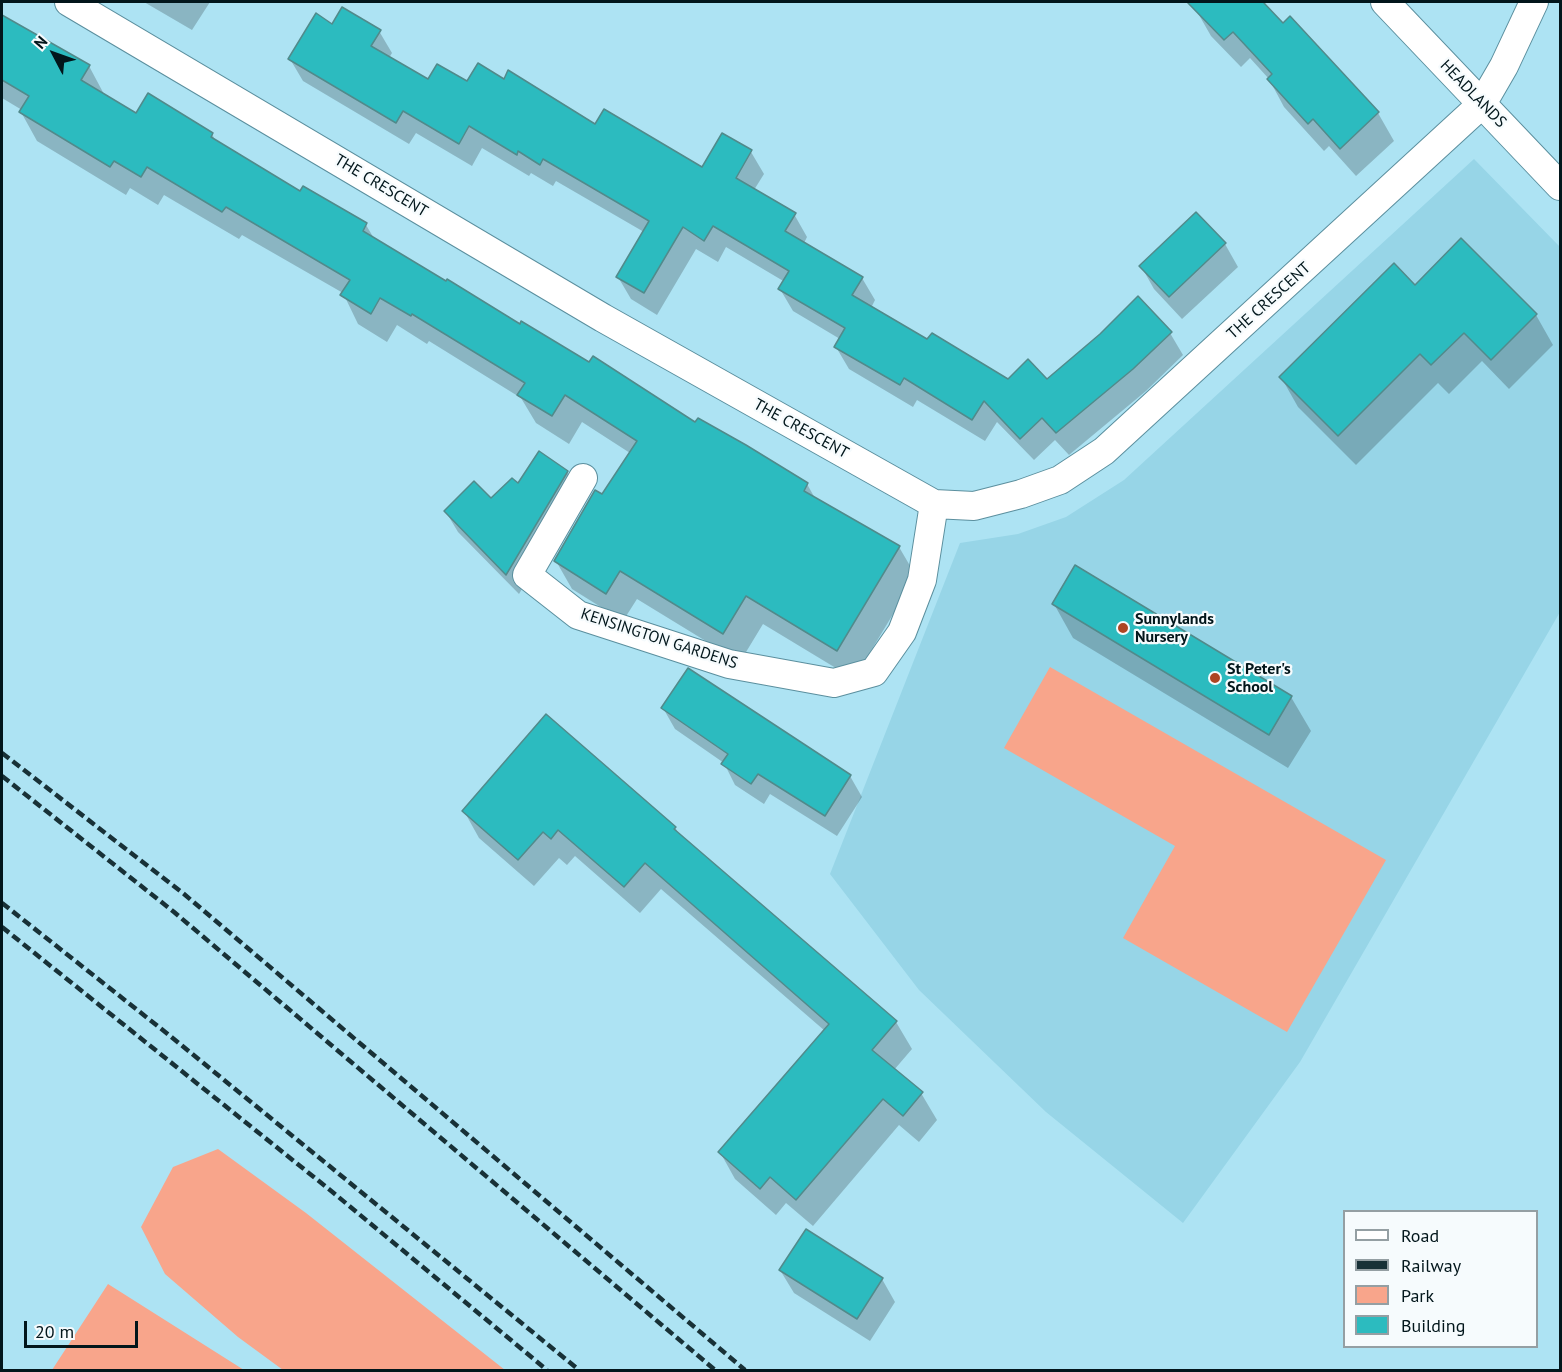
<!DOCTYPE html>
<html>
<head>
<meta charset="utf-8">
<style>
  body { margin:0 }
  #map { position:relative; width:1562px; height:1372px; overflow:hidden; background:#ade3f3; font-family:"PT Sans",sans-serif }
  canvas { display:block }
  .frame { position:absolute; inset:0; border:3px solid #02161b; pointer-events:none }
  .legend { position:absolute; left:1343px; top:1210px; width:195px; height:138px; box-sizing:border-box; background:#f6fbfd; border:2px solid #949fa3; margin:0; padding:8px 10px; list-style:none; font-size:18px; color:#02161b }
  .legend li { display:flex; align-items:center; gap:12px; height:30px }
  .legend b { width:30px; border:2px solid #949fa3 }
  .north { position:absolute; left:24px; top:24px; width:60px; height:60px; -webkit-text-stroke:4px #f6fbfd; paint-order:stroke; rotate:311deg; font-size:16px; font-weight:700; line-height:24px; text-align:center; color:#02161b }
  .north::after { content:''; display:block; margin:auto; width:21px; height:27px; background:#02161b; clip-path:polygon(50% 0,100% 100%,50% 72%,0 100%) }
  .scale { position:absolute; left:24px; top:1321px; width:114px; height:27px; box-sizing:border-box; border:3px solid #02161b; border-top:0; padding-left:8px; font-size:18px; line-height:21px; white-space:nowrap; color:#02161b; -webkit-text-stroke:4px #f6fbfd; paint-order:stroke }
</style>
</head>
<body>
<div id="map">
<canvas width="1562" height="1372"></canvas>
<div class="frame"></div>
<ul class="legend">
<li><b style="height:8px;background:#fff"></b>Road</li>
<li><b style="height:8px;background:#183137"></b>Railway</li>
<li><b style="height:16px;background:#f8a58b"></b>Park</li>
<li><b style="height:16px;background:#2cbbbf"></b>Building</li>
</ul>
<div class="north">N</div>
<div class="scale">20 m</div>
</div>
<script>
const ctx = document.querySelector('canvas').getContext('2d');
ctx.lineJoin = 'round';
function paint(path, color) { ctx.fillStyle = color; ctx.fill(path, 'evenodd'); }
function stroke(path, color, width, dash) { ctx.strokeStyle = color; ctx.lineWidth = width; ctx.lineCap = dash ? 'butt' : 'round'; ctx.setLineDash(dash || []); ctx.stroke(path); }
function write(font, color, halo, rows, align = 'center') {
  ctx.font = font + ' "PT Sans",sans-serif'; ctx.lineWidth = 4.5; ctx.setLineDash([]); ctx.textBaseline = 'middle'; ctx.strokeStyle = halo; ctx.fillStyle = color; for (const [text, x, y, turn = 0] of rows) {
    ctx.save(); ctx.translate(x, y); ctx.rotate((+turn || 0) * Math.PI / 180); ctx.textAlign = isNaN(turn) ? turn : align; if (halo) ctx.strokeText(text, 0, 0); ctx.fillText(text, 0, 0); ctx.restore();
  }
}
const built = new Path2D(`
  M 1474,159 L 1560,247 L 1560,612 L 1300,1062 L 1183,1223 L 1046,1112 L 919,990 L 830,874 L 960,543 L 1018,534 L 1066,517 L 1124,480 Z`);
const green = new Path2D(`
  M 1050,667 L 1386,860 L 1287,1032 L 1123,938 L 1175,846 L 1004,748 Z
  M 218,1149 L 306,1213 L 505,1370 L 283,1370 L 238,1337 L 165,1274 L 141,1227 L 173,1167 Z
  M 108,1284 L 244,1370 L 52,1370 Z`);
const shadow = new Path2D(`
  M 144,2 L 210,2 L 192,30 Z
  M 1195,2 L 1260,2 L 1283,26 L 1290,18 L 1378,113 L 1394,141 L 1356,176 L 1329,146 L 1324,151 L 1284,107 L 1269,79 L 1250,58 L 1241,67 L 1211,36 L 1195,8 L 1198,5 Z
  M 2,17 L 89,66 L 105,96 L 136,115 L 212,134 L 216,142 L 300,193 L 366,225 L 375,240 L 520,326 L 807,484 L 816,500 L 899,547 L 916,576 L 854,679 L 763,624 L 740,662 L 637,599 L 623,621 L 572,589 L 556,561 L 630,453 L 582,422 L 569,444 L 536,423 L 521,398 L 429,341 L 427,344 L 397,325 L 387,342 L 358,324 L 343,293 L 242,235 L 239,239 L 164,195 L 158,205 L 130,188 L 126,195 L 37,141 L 21,112 L 22,110 L 2,98 Z
  M 379,31 L 392,53 L 389,58 L 428,81 L 468,83 L 504,81 L 595,126 L 702,169 L 751,152 L 764,174 L 754,190 L 794,214 L 807,237 L 804,243 L 862,278 L 875,300 L 871,308 L 927,341 L 1008,381 L 1047,381 L 1170,333 L 1183,355 L 1146,391 L 1069,455 L 1055,440 L 1034,460 L 997,422 L 985,441 L 917,400 L 913,407 L 849,369 L 836,347 L 840,339 L 793,311 L 780,289 L 785,282 L 726,247 L 718,262 L 696,249 L 657,315 L 631,299 L 618,277 L 644,232 L 556,181 L 553,186 L 531,173 L 529,176 L 482,148 L 472,166 L 416,133 L 409,144 L 303,81 L 290,59 Z
  M 1225,244 L 1238,267 L 1182,319 L 1154,289 L 1141,266 Z
  M 1415,287 L 1536,315 L 1553,345 L 1509,389 L 1482,361 L 1449,394 L 1438,383 L 1356,465 L 1298,407 L 1281,377 Z
  M 567,472 L 579,493 L 519,594 L 458,532 L 446,512 L 491,500 L 518,486 Z
  M 1054,604 L 1291,697 L 1311,731 L 1288,768 L 1073,638 Z
  M 663,708 L 850,776 L 862,797 L 837,836 L 770,794 L 764,804 L 735,785 L 724,763 L 675,729 Z
  M 464,811 L 675,827 L 681,838 L 896,1022 L 912,1049 L 894,1070 L 921,1093 L 937,1120 L 919,1142 L 899,1125 L 813,1226 L 786,1203 L 776,1215 L 735,1179 L 720,1152 L 825,1031 L 661,889 L 640,913 L 575,856 L 567,865 L 559,858 L 534,886 L 479,838 Z
  M 780,1270 L 882,1279 L 895,1302 L 870,1341 L 794,1293 Z`);
const building = new Path2D(`
  M 1187,2 L 1266,2 L 1264,3 L 1283,23 L 1290,16 L 1379,112 L 1340,149 L 1313,119 L 1308,124 L 1267,79 L 1272,74 L 1233,32 L 1224,40 Z
  M 342,7 L 381,30 L 371,46 L 428,79 L 437,64 L 467,81 L 478,63 L 504,79 L 508,70 L 595,124 L 604,109 L 702,167 L 722,133 L 752,150 L 736,178 L 796,213 L 785,231 L 863,277 L 852,295 L 927,339 L 932,333 L 1008,379 L 1028,359 L 1047,379 L 1100,334 L 1138,296 L 1172,332 L 1133,369 L 1056,433 L 1042,418 L 1020,439 L 984,401 L 972,420 L 904,378 L 900,385 L 834,347 L 845,328 L 778,289 L 789,271 L 713,226 L 704,241 L 683,227 L 644,293 L 616,277 L 649,221 L 543,159 L 540,165 L 518,151 L 517,155 L 469,126 L 459,144 L 403,111 L 396,123 L 288,59 L 316,13 L 332,24 Z
  M 2,15 L 90,65 L 81,80 L 136,113 L 148,93 L 213,133 L 211,137 L 300,191 L 303,186 L 367,223 L 363,231 L 446,281 L 447,279 L 520,324 L 521,321 L 589,362 L 593,356 L 695,422 L 698,418 L 746,445 L 808,483 L 804,491 L 900,546 L 837,651 L 746,596 L 723,634 L 620,571 L 606,594 L 554,561 L 595,490 L 602,494 L 637,441 L 565,395 L 552,416 L 517,395 L 525,383 L 412,314 L 411,316 L 380,298 L 371,314 L 340,295 L 350,280 L 226,207 L 222,212 L 147,167 L 141,177 L 114,161 L 110,167 L 19,112 L 29,96 L 2,80 Z
  M 1196,212 L 1226,243 L 1169,297 L 1139,266 Z
  M 1461,238 L 1537,314 L 1491,360 L 1464,333 L 1431,365 L 1420,354 L 1338,436 L 1279,377 L 1394,263 L 1415,285 Z
  M 539,451 L 568,471 L 506,575 L 444,511 L 474,481 L 491,498 L 512,478 L 518,483 Z
  M 1075,565 L 1292,696 L 1269,735 L 1052,604 Z
  M 688,668 L 851,775 L 825,816 L 758,774 L 751,784 L 721,764 L 728,754 L 661,708 Z
  M 546,714 L 676,827 L 674,829 L 897,1021 L 872,1050 L 923,1092 L 903,1116 L 883,1099 L 796,1200 L 770,1177 L 760,1189 L 718,1152 L 829,1024 L 645,863 L 624,887 L 558,830 L 551,839 L 543,832 L 518,860 L 462,811 Z
  M 806,1229 L 883,1278 L 857,1319 L 779,1270 Z`);
const minor = new Path2D(`
  M 69,2 L 603,318 L 934,504 L 974,506 L 1021,494 L 1060,480 L 1104,451 L 1482,104 L 1504,66 L 1534,2
  M 1385,2 L 1560,186
  M 583,478 L 527,575 L 578,615 L 729,664 L 834,683 L 874,672 L 902,632 L 922,580 L 934,504`);
const rail = new Path2D(`
  M 2,753 L 184,894 L 745,1370
  M 2,776 L 174,912 L 715,1370
  M 2,903 L 169,1035 L 579,1370
  M 2,927 L 330,1190 L 547,1370`);
const markers = [
  [1123,628,6,"#ad4523"],
  [1215,678,6,"#ad4523"]
];
const streetNames = [
  ["HEADLANDS",1473,94,46],
  ["THE CRESCENT",381,186,31],
  ["THE CRESCENT",1269,301,-42],
  ["THE CRESCENT",801,429,29],
  ["KENSINGTON GARDENS",659,639,18]
];
const poiNames = [
  ["Sunnylands",1135,619],
  ["Nursery",1135,637],
  ["St Peter's",1227,669],
  ["School",1227,687]
];
paint(built, '#97d5e7');
paint(green, '#f8a58b');
paint(shadow, '#0003');
paint(building, '#2cbbbf');
stroke(building, '#518a8b', 1.5);
stroke(minor, '#5b8f9e', 30);
stroke(minor, '#fff', 28);
stroke(rail, '#183137', 4.5, [9, 4.5]);
for (const [x, y, r, color] of markers) { const dot = new Path2D(); dot.arc(x, y, r, 0, 2 * Math.PI); ctx.fillStyle = color; ctx.fill(dot); stroke(dot, '#f6fbfd', 2); }
write('16px', '#02161b', '#f6fbfd', streetNames);
write('bold 16px', '#02161b', '#f6fbfd', poiNames, 'left');
</script>
</body>
</html>
